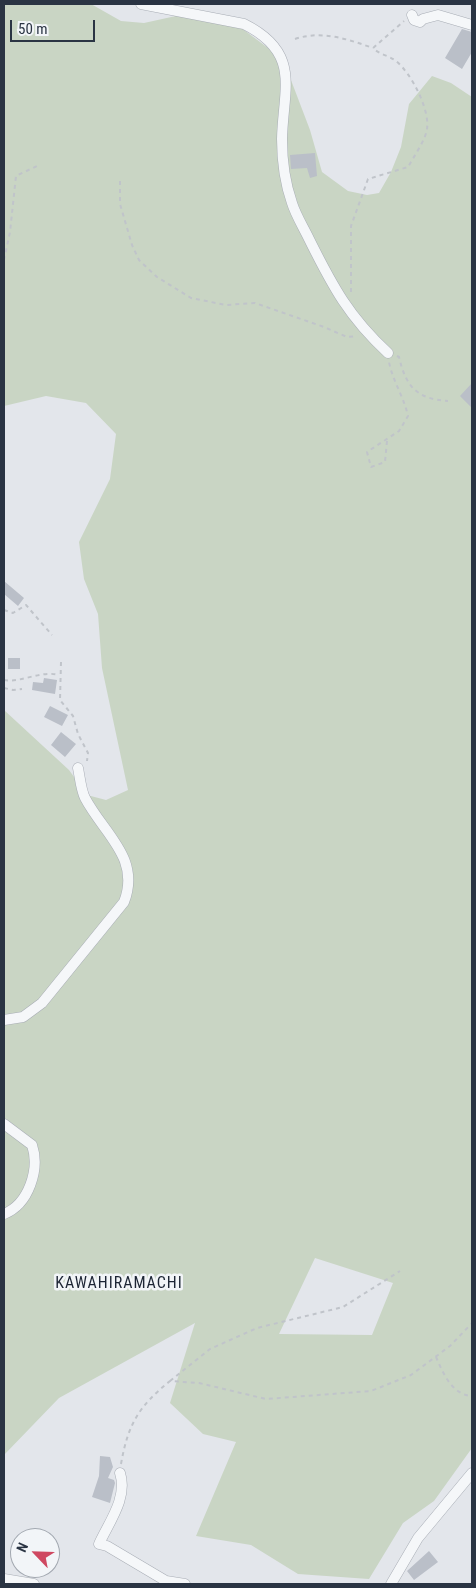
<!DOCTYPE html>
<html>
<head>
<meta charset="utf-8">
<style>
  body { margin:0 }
  #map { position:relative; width:476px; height:1588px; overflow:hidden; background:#e3e6eb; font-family:"Roboto Condensed",sans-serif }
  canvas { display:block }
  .frame { position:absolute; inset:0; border:5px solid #2a3443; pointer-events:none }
  .north { position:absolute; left:10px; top:1528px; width:50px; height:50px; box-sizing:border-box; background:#f2f5f8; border:1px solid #a2a8b0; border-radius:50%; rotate:294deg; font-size:14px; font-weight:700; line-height:20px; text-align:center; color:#2a3443 }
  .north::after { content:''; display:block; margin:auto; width:18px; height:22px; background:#cf4861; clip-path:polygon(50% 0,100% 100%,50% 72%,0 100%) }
  .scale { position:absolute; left:10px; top:20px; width:85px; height:22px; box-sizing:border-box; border:2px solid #2a3443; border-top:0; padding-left:6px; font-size:15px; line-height:18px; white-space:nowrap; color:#2a3443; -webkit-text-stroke:4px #f2f5f8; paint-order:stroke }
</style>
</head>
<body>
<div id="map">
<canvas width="476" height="1588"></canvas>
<div class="frame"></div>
<div class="north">N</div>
<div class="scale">50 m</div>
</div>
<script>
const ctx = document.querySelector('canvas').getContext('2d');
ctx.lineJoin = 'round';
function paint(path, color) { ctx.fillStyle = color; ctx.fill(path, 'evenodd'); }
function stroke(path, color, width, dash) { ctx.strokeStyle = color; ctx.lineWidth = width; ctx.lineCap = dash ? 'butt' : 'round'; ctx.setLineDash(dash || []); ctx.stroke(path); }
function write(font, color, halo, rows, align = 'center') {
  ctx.font = font + ' "Roboto Condensed",sans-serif'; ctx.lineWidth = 5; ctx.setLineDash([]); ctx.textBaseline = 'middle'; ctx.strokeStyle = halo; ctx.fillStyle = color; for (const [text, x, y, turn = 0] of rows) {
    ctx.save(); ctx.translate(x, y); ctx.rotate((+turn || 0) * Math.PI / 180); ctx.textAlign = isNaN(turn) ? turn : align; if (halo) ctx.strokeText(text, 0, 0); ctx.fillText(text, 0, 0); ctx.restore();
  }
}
const green = new Path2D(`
  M 4,4 L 91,4 L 121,21 L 144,23 L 185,14 L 215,13 L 244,30 L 268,48 L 286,67 L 310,130 L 322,172 L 348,191 L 367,195 L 379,193 L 391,172 L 401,147 L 409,104 L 432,76 L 451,83 L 472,97 L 472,1448 L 434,1501 L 403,1523 L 369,1579 L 298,1574 L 251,1545 L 196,1536 L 236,1442 L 203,1434 L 170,1403 L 195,1323 L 59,1398 L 4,1455 L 4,710 L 69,770 L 87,795 L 106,800 L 128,790 L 102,668 L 98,614 L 84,579 L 79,542 L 110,479 L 116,434 L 86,403 L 46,396 L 4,406 ZM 315,1258 L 393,1283 L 372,1335 L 279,1334 Z`);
const building = new Path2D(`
  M 462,29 L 472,32 L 472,52 L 462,69 L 445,58 Z
  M 315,153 L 317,176 L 310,178 L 307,168 L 291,169 L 290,155 Z
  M 472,383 L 472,408 L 460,396 Z
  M 4,581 L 24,598 L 18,606 L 4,594 Z
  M 8,658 L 20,658 L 20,669 L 8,669 Z
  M 44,678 L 57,680 L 55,694 L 32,690 L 33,682 L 43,683 Z
  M 50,706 L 68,715 L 62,726 L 44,717 Z
  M 61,732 L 76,744 L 65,757 L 51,745 Z
  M 100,1456 L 110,1457 L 113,1467 L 108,1478 L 114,1480 L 115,1483 L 110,1503 L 92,1497 L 99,1476 Z
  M 429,1551 L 438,1562 L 414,1580 L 407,1571 Z`);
const path = new Path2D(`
  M 295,39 C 322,30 347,39 373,48
  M 120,181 L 120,204 L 132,245 L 139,260 L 157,277 L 191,298 L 226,305 L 255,303 L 324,327 L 347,337 L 357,336
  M 4,260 L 10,232 L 16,176 L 39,165
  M 351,292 L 351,226 L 368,179 L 408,167 C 413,158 426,139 427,129 C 430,109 411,73 396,61 C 388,55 380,55 373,48 L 404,21
  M 397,356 L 399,357 C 406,387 417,399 448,401
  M 387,441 L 385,462 L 371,467 L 367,452 L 399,431 L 408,416 C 404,397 393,382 389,362
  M 4,610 L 13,613 L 26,605 L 52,635
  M 61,662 L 60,700 L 73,716 L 78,734 L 88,753 L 87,761
  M 4,680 C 22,683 40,670 59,675
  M 4,688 L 13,690 L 22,689
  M 436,1357 C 443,1373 452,1395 472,1396
  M 170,1381 L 210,1349 L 257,1328 L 343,1307 L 400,1271
  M 121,1464 C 128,1424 139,1406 170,1381 L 199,1383 L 266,1399 L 371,1391 L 411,1375 L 450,1346 L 472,1323`);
const minor = new Path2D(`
  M 141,4 L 244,24 C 302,53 283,89 282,139 C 282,160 285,183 292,203 C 296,216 304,228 310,241 C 333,287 349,317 388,353
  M 412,15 L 414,20 L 420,22 L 423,19 L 438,15 L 472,25
  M 4,1020 L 23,1017 L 42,1003 L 124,902 C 141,858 104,834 85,798 C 81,790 80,778 78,768
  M 4,1124 L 32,1145 C 40,1169 29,1204 4,1214
  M 120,1473 C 128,1498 109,1522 99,1544 L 107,1546 L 166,1581 L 185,1584
  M 4,1579 L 34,1584
  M 391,1584 L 418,1538 L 472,1473`);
const quarterNames = [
  ["KAWAHIRAMACHI",119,1284]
];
paint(green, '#c9d5c4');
paint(building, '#babfc8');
stroke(minor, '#a8adb5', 11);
stroke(path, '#c0c4ca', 2, [4, 4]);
stroke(minor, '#f5f7f9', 10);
ctx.letterSpacing = '1px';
write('16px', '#1c2534', '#f2f5f8', quarterNames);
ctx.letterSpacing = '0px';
</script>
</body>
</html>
